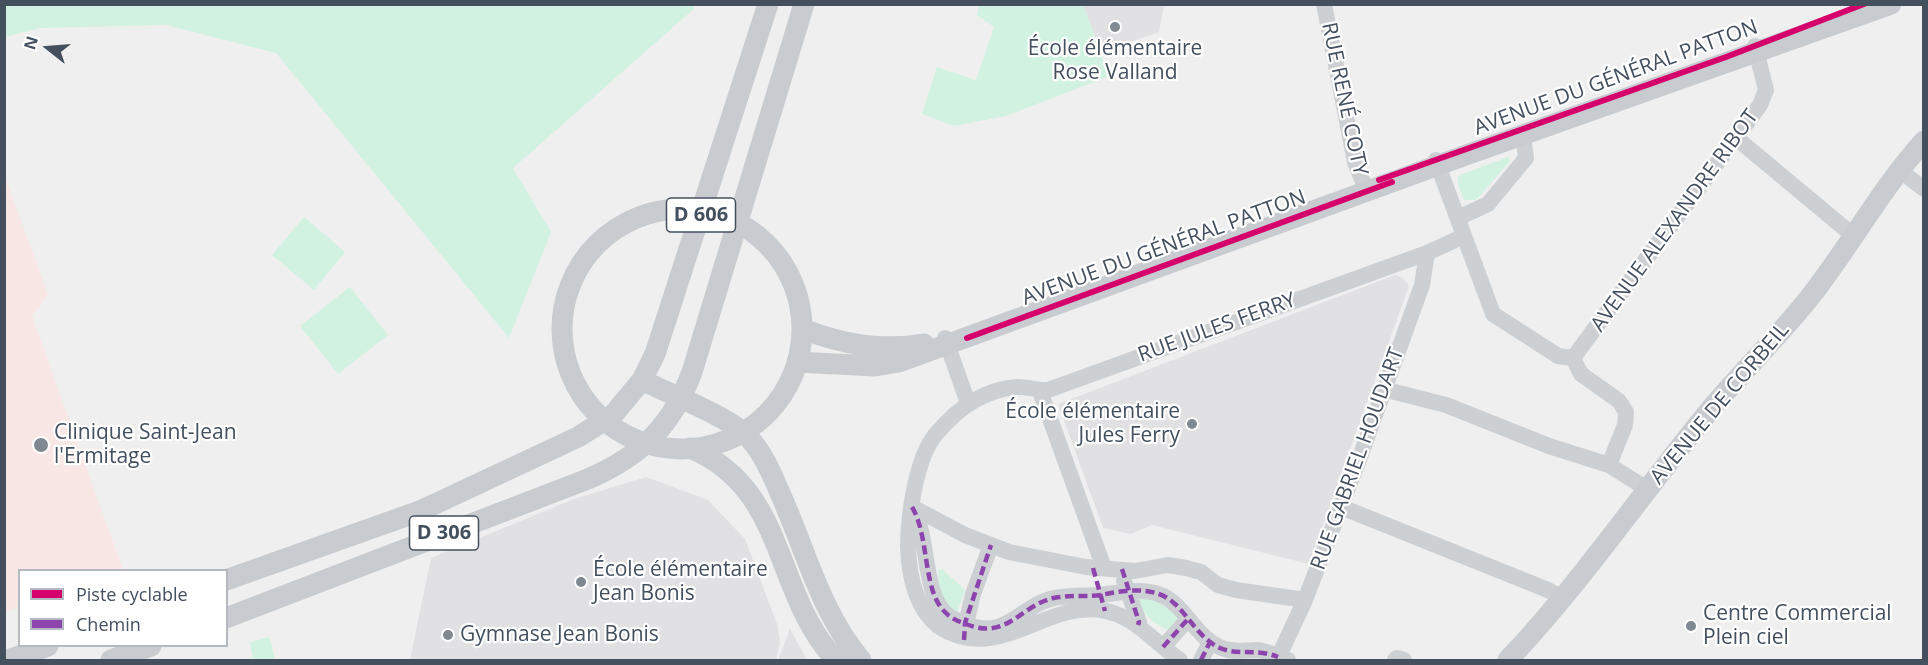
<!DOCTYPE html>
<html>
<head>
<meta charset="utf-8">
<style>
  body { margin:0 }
  #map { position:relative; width:1928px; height:665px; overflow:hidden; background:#f0efef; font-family:"Open Sans",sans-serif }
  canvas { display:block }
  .frame { position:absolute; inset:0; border:6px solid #44505e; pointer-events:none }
  .legend { position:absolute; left:18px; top:569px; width:210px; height:78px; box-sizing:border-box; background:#fff; border:2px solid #b4b9bf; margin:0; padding:8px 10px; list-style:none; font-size:18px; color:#44505e }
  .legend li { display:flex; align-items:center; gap:12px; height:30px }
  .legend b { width:30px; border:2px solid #b4b9bf }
  .north { position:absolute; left:18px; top:18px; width:60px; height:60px; -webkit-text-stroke:4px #fff; paint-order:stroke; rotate:287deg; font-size:16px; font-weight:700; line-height:24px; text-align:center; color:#44505e }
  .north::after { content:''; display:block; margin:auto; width:21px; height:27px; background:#44505e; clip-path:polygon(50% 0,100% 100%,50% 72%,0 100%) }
</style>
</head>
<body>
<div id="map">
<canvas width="1928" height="665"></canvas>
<div class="frame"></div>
<ul class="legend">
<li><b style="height:8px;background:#d6006c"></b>Piste cyclable</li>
<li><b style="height:8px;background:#8e44ad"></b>Chemin</li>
</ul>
<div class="north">N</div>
</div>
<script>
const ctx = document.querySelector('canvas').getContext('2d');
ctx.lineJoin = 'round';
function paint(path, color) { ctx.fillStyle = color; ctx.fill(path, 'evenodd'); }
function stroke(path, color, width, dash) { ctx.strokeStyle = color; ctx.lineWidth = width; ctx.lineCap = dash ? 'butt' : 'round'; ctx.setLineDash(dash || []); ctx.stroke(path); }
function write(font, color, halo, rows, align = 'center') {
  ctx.font = font + ' "Open Sans",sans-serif'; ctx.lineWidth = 4.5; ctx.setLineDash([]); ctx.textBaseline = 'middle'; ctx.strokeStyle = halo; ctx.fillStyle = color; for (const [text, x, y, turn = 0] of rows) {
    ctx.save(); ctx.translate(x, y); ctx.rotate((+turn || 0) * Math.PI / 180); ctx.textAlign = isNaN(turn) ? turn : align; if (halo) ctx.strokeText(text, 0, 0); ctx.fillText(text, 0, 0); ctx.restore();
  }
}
const education = new Path2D(`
  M 1083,5 L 1164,5 L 1159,32 L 1101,52 Z
  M 1395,275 L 1403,278 L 1409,286 L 1309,564 L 1152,525 L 1131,534 L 1103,528 L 1058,404 Z
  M 646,477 L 708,500 L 745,539 L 777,624 L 780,642 L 776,660 L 410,660 L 431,558 L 574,499 Z
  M 790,629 L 807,660 L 778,660 Z`);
const medical = new Path2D(`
  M 5,177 L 48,294 L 32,316 L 123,570 L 20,570 L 19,607 L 5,612 Z`);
const green = new Path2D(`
  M 5,4 L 691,4 L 695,8 L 513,168 L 551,232 L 509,338 L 276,53 L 166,25 L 40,28 L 5,37 Z
  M 979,5 L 1083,5 L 1101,52 L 1107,77 L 1006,116 L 954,126 L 922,114 L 937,67 L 976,80 L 994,27 L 977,15 Z
  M 1508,157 L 1510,161 L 1479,197 L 1475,200 L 1464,200 L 1458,185 L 1458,176 Z
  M 304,217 L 345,252 L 314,290 L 272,255 Z
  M 350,287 L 388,335 L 338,374 L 300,326 Z
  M 942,569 L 965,590 L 957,613 L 950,610 L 939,588 L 938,570 Z
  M 1137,596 L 1160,603 L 1180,618 L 1169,630 C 1151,623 1143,614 1137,596 Z
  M 270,637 L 275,660 L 253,660 L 250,642 Z`);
const minor = new Path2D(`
  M 1324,4 L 1355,162 L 1367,192
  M 1735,137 L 1855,237
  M 1436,160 L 1493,314 L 1558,356 L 1573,358
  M 1898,169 L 1924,189
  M 1458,218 L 1488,204 L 1526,158 L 1523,135
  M 945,338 L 968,403
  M 1573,358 L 1760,105 L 1766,90 L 1755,46
  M 1573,358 L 1581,374 L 1619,401 L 1626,412 L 1625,425 L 1609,465
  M 1383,389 L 1446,405 L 1549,446 L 1609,465 L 1647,489
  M 1040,391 L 1104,568
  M 912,507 C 930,537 922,592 946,614 C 952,619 959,621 966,624 C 1010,642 1022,600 1061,597 C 1073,595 1086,596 1098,595 C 1124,593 1154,583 1176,605 C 1191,619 1201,640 1222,648 C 1234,653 1245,650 1258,650 C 1268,651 1278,657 1288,660
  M 912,507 L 965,535 L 1009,552 L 1086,567 L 1135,571 L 1168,565 L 1186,568 L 1201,572 L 1218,585 L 1236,590 L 1305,600
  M 1341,507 L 1548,590 L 1561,597
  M 1124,581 L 1139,622 L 1138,625
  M 964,633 L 973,594 L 991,545
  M 1163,647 L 1188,619
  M 1180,660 C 1153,642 1135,615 1101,610 C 1043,602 997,665 938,626 C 916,608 909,575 908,547 C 908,517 916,457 936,434 C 956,410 983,390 1016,387 C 1027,386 1037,391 1048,390 L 1427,253 L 1464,236
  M 1201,660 L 1210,642
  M 1277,660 L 1305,600 L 1360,457 L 1422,285 L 1427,253
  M 1395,660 L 1397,658 L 1404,660`);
const major = new Path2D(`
  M562 329a120 120 0 1 1 240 0a120 120 0 1 1-240 0Z
  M 803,329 C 844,345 881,351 924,344
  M 797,362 L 875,366 L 899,362 L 1466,155 L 1891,4
  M 642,380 C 669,394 722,414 744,433 C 763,450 773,477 783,500 C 807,555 822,614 861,660
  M 690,448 C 788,488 773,595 836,660
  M 226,580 L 420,511 L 578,437 L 613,415 L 642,380 L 655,354 L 768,4
  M 226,618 L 588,479 C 641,456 672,426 692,372 L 804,4
  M 8,660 L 48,646
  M 111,660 L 151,646
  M 1508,660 C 1581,583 1642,493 1710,410 C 1741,373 1776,339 1806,302 C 1848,250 1879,191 1924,141`);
const quiet = new Path2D(`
  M 912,507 C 930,537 922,592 946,613 C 952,619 958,621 966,624 C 1010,642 1021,601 1060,597 C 1074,595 1088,597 1101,595 C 1125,590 1155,585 1175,604 C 1190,618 1200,639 1220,648 C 1239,656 1256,648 1278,657
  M 1093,568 L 1105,611
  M 1122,569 L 1139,622 L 1138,625
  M 964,640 L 965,623 L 991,545
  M 1163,647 L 1188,619
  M 1201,660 L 1210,642`);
const cycleway = new Path2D(`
  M 1379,180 L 1726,57 L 1864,4
  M 967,338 L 1392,182`);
const markers = [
  [1115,27,6,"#808891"],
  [1192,424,6,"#808891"],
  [41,445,8,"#808891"],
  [581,582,6,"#808891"],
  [1691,626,6,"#808891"],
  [448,635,6,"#808891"]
];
const shields = [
  [701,215,69],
  [444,533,69]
];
const shieldNames = [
  ["D 606",701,215],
  ["D 306",444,533]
];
const poiNames = [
  ["École élémentaire",1115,49,"center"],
  ["Rose Valland",1115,73,"center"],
  ["École élémentaire",1180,412,"right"],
  ["Jules Ferry",1180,436,"right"],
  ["Clinique Saint-Jean",54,433],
  ["l'Ermitage",54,457],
  ["École élémentaire",593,570],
  ["Jean Bonis",593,594],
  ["Centre Commercial",1703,614],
  ["Plein ciel",1703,638],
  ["Gymnase Jean Bonis",460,635]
];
const streetNames = [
  ["AVENUE DU GÉNÉRAL PATTON",1616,78,-20],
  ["RUE RENÉ COTY",1344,99,78],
  ["AVENUE ALEXANDRE RIBOT",1675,221,-54],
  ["AVENUE DU GÉNÉRAL PATTON",1164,248,-20],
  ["RUE JULES FERRY",1217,328,-20],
  ["AVENUE DE CORBEIL",1720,404,-50],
  ["RUE GABRIEL HOUDART",1358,459,-70]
];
paint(education, '#e1e0e2');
paint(medical, '#f8e7e5');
paint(green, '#d1f2e0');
stroke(minor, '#cdd0d3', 16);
stroke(major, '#c8cbd0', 21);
stroke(quiet, '#8e44ad', 4.5, [9, 4.5]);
stroke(cycleway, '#d6006c', 6);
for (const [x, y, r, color] of markers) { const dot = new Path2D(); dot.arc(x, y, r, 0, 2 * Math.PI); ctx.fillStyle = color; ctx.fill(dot); stroke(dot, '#fff', 2); }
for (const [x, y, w] of shields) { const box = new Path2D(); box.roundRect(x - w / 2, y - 17, w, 34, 4.5); ctx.fillStyle = '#fff'; ctx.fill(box); stroke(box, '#44505e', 1.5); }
write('bold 20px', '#44505e', null, shieldNames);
write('21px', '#44505e', '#fff', poiNames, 'left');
write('21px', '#44505e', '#fff', streetNames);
</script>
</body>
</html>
